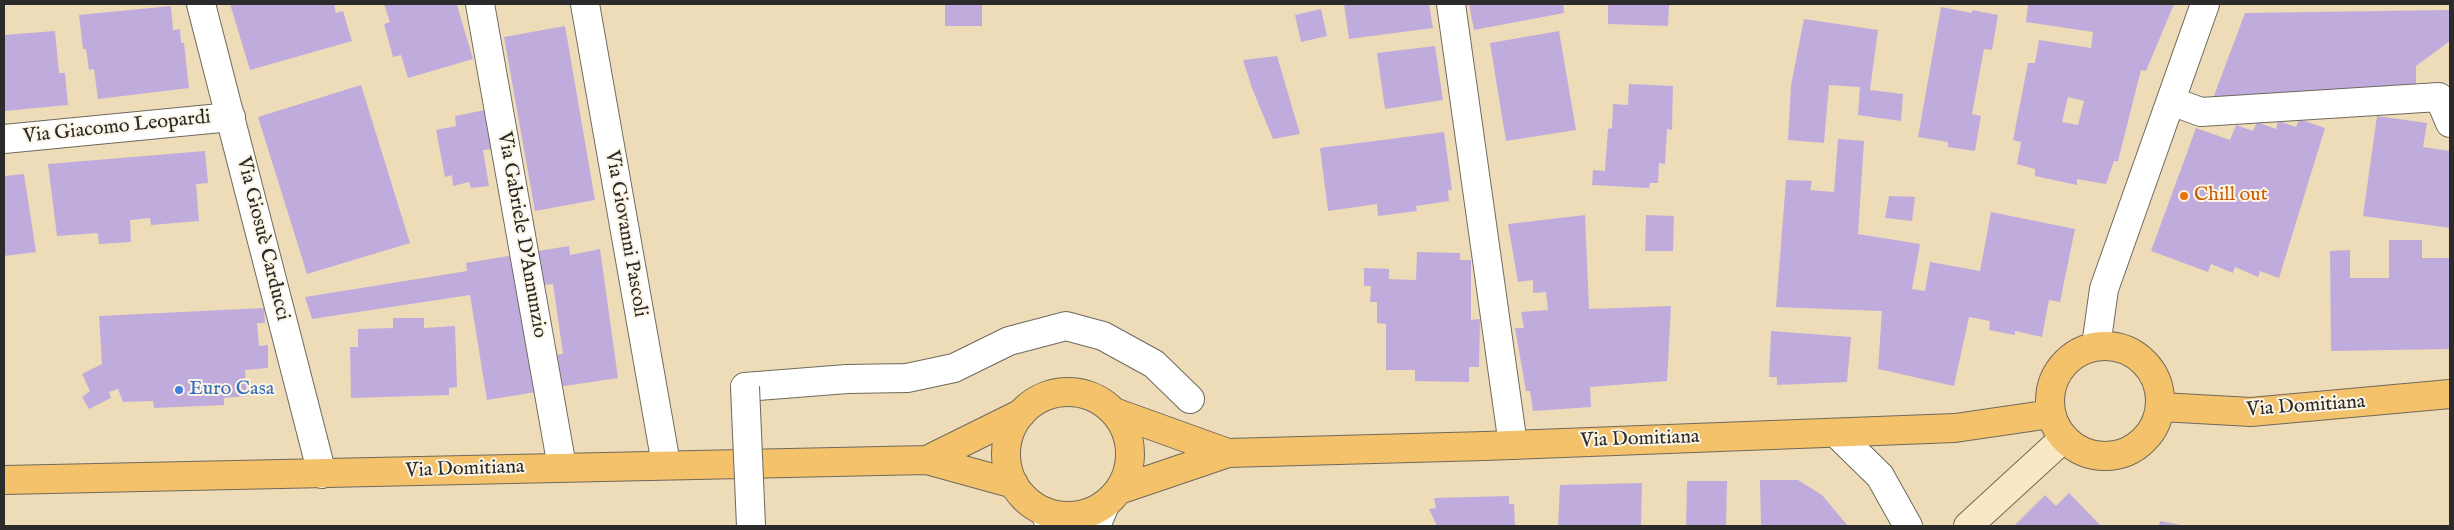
<!DOCTYPE html>
<html>
<head>
<meta charset="utf-8">
<style>
  body { margin:0 }
  #map { position:relative; width:2454px; height:530px; overflow:hidden; background:#eedcb9; font-family:"IM FELL English",serif }
  canvas { display:block }
  .frame { position:absolute; inset:0; border:5px solid #2b2b2b; pointer-events:none }
</style>
</head>
<body>
<div id="map">
<canvas width="2454" height="530"></canvas>
<div class="frame"></div>
</div>
<script>
const ctx = document.querySelector('canvas').getContext('2d');
ctx.lineJoin = 'round';
function paint(path, color) { ctx.fillStyle = color; ctx.fill(path, 'evenodd'); }
function stroke(path, color, width, dash) { ctx.strokeStyle = color; ctx.lineWidth = width; ctx.lineCap = dash ? 'butt' : 'round'; ctx.setLineDash(dash || []); ctx.stroke(path); }
function write(font, color, halo, rows, align = 'center') {
  ctx.font = font + ' "IM FELL English",serif'; ctx.lineWidth = 4; ctx.setLineDash([]); ctx.textBaseline = 'middle'; ctx.strokeStyle = halo; ctx.fillStyle = color; for (const [text, x, y, turn = 0] of rows) {
    ctx.save(); ctx.translate(x, y); ctx.rotate((+turn || 0) * Math.PI / 180); ctx.textAlign = isNaN(turn) ? turn : align; if (halo) ctx.strokeText(text, 0, 0); ctx.fillText(text, 0, 0); ctx.restore();
  }
}
const building = new Path2D(`
  M 230,4 L 334,4 L 336,13 L 343,11 L 352,41 L 250,70 Z
  M 384,4 L 460,4 L 457,5 L 473,59 L 408,78 L 401,55 L 393,57 L 384,24 L 390,22 Z
  M 945,4 L 982,4 L 982,26 L 945,26 Z
  M 1344,4 L 1429,4 L 1433,28 L 1349,39 Z
  M 1469,4 L 1563,4 L 1564,13 L 1474,30 Z
  M 1608,4 L 1669,4 L 1668,26 L 1608,24 Z
  M 2028,4 L 2174,4 L 2146,71 L 2141,70 L 2118,161 L 2114,161 L 2106,184 L 2077,179 L 2077,185 L 2035,176 L 2035,169 L 2017,164 L 2021,142 L 2013,140 L 2028,63 L 2035,63 L 2039,40 L 2091,48 L 2093,32 L 2026,22 ZM 2068,97 L 2084,101 L 2078,125 L 2062,122 Z
  M 171,6 L 173,30 L 180,29 L 181,43 L 184,43 L 189,88 L 98,99 L 94,69 L 89,70 L 86,49 L 83,49 L 79,15 Z
  M 1941,7 L 1972,13 L 1972,10 L 1998,15 L 1992,50 L 1984,49 L 1972,114 L 1981,116 L 1975,151 L 1948,147 L 1948,142 L 1918,137 Z
  M 1321,9 L 1327,36 L 1301,42 L 1295,15 Z
  M 2450,10 L 2450,41 L 2416,66 L 2416,87 L 2212,101 L 2245,13 Z
  M 1804,19 L 1878,30 L 1870,90 L 1903,94 L 1901,121 L 1858,115 L 1860,87 L 1829,85 L 1824,143 L 1788,140 L 1791,85 Z
  M 565,26 L 595,200 L 535,211 L 504,37 Z
  M 55,31 L 59,73 L 65,73 L 68,105 L 4,111 L 4,35 Z
  M 1559,31 L 1576,130 L 1506,141 L 1490,43 Z
  M 1435,46 L 1443,100 L 1385,109 L 1377,53 Z
  M 1277,56 L 1300,134 L 1273,139 L 1252,88 L 1243,60 Z
  M 1629,84 L 1673,86 L 1672,130 L 1667,129 L 1665,164 L 1659,163 L 1658,183 L 1650,183 L 1649,188 L 1592,185 L 1593,170 L 1605,171 L 1608,129 L 1612,128 L 1613,104 L 1628,105 Z
  M 361,85 L 410,243 L 307,274 L 258,117 Z
  M 485,110 L 492,149 L 483,150 L 489,186 L 471,188 L 469,182 L 453,186 L 452,175 L 445,177 L 436,130 L 456,126 L 455,116 Z
  M 2377,116 L 2427,123 L 2423,147 L 2450,151 L 2450,228 L 2363,216 Z
  M 2299,119 L 2325,128 L 2279,278 L 2260,271 L 2258,277 L 2235,267 L 2233,273 L 2211,264 L 2208,272 L 2151,251 L 2196,128 L 2230,140 L 2236,125 L 2253,131 L 2257,122 L 2276,129 L 2278,121 L 2296,127 Z
  M 1444,132 L 1452,190 L 1448,190 L 1449,201 L 1416,206 L 1417,211 L 1378,216 L 1377,204 L 1328,211 L 1320,148 Z
  M 1838,139 L 1864,141 L 1858,234 L 1920,244 L 1912,289 L 1925,291 L 1930,262 L 1980,271 L 1991,212 L 2075,229 L 2060,302 L 2049,300 L 2042,337 L 2015,331 L 2015,335 L 1989,330 L 1990,321 L 1969,317 L 1954,386 L 1878,369 L 1882,311 L 1776,307 L 1786,180 L 1812,181 L 1810,190 L 1834,192 Z
  M 205,151 L 208,183 L 196,184 L 199,221 L 151,225 L 150,218 L 130,220 L 131,242 L 99,244 L 98,233 L 57,236 L 48,164 Z
  M 24,174 L 36,252 L 4,256 L 4,176 Z
  M 1889,196 L 1915,197 L 1912,221 L 1885,218 Z
  M 1585,215 L 1589,309 L 1671,306 L 1667,381 L 1590,387 L 1591,407 L 1533,411 L 1530,391 L 1526,391 L 1515,328 L 1524,328 L 1521,312 L 1548,310 L 1546,292 L 1533,293 L 1533,280 L 1518,282 L 1508,224 Z
  M 1646,215 L 1674,216 L 1673,251 L 1645,251 Z
  M 2389,240 L 2422,240 L 2422,258 L 2450,258 L 2450,349 L 2331,351 L 2330,251 L 2350,250 L 2350,278 L 2389,278 Z
  M 569,246 L 570,255 L 600,249 L 618,378 L 558,387 L 554,355 L 563,354 L 553,284 L 543,285 L 538,251 Z
  M 1417,252 L 1460,253 L 1460,260 L 1471,260 L 1471,320 L 1480,319 L 1479,367 L 1469,367 L 1469,382 L 1415,381 L 1415,370 L 1386,370 L 1386,324 L 1377,323 L 1377,302 L 1370,302 L 1371,286 L 1364,286 L 1364,268 L 1389,269 L 1389,279 L 1416,280 Z
  M 514,255 L 536,392 L 487,400 L 470,295 L 312,319 L 305,297 L 467,271 L 466,263 Z
  M 264,308 L 265,323 L 257,323 L 259,346 L 268,345 L 268,368 L 245,370 L 247,396 L 224,398 L 224,405 L 154,408 L 153,401 L 123,402 L 118,389 L 109,392 L 111,398 L 89,409 L 82,397 L 90,391 L 82,374 L 102,364 L 99,316 Z
  M 393,318 L 424,318 L 424,328 L 455,326 L 457,387 L 449,388 L 449,395 L 351,398 L 350,347 L 358,347 L 358,329 L 393,328 Z
  M 1771,331 L 1851,337 L 1847,382 L 1777,385 L 1777,377 L 1769,377 Z
  M 1760,480 L 1798,480 L 1822,495 L 1848,526 L 1761,526 Z
  M 1687,481 L 1727,481 L 1726,526 L 1686,526 Z
  M 1642,483 L 1641,526 L 1558,526 L 1560,485 Z
  M 2069,493 L 2101,526 L 2014,526 L 2045,495 L 2056,506 Z
  M 1509,496 L 1509,504 L 1514,504 L 1515,526 L 1437,526 L 1429,509 L 1436,508 L 1434,498 Z
  M 2160,521 L 2181,525 L 2181,526 L 2159,526 Z`);
const street = new Path2D(`
  M 201,4 L 322,474
  M 480,4 L 562,467
  M 585,4 L 666,464
  M 1451,4 L 1513,445
  M 2171,101 L 2201,112 L 2439,97 L 2450,123
  M 4,139 L 231,117
  M 2096,346 L 2104,289 L 2205,4
  M 745,387 L 847,379 L 907,378 L 954,368 L 1009,341 L 1066,326 L 1103,336 L 1154,364 L 1190,399
  M 1836,433 L 1880,476 L 1908,526
  M 1045,512 L 1050,526
  M 1096,526 L 1105,505`);
const secondary = new Path2D(`
  M 1968,526 L 2064,438`);
const primary = new Path2D(`
  M2050 401a55 55 0 1 1 110 0a55 55 0 1 1-110 0Z
  M1006 454a62 62 0 1 1 124 0a62 62 0 1 1-124 0Z
  M 2161,407 L 2251,412 L 2450,394
  M 1114,412 L 1228,453
  M 927,460 L 1022,413
  M 4,480 L 927,460 L 1014,484
  M 1119,490 L 1228,453 L 1485,446 L 1955,428 L 2051,414`);
const streetBridge = new Path2D(`
  M 745,387 L 751,526`);
const markers = [
  [2184,196,5,"#e8710a"],
  [179,390,5,"#3f7fe0"]
];
const streetNames = [
  ["Via Giacomo Leopardi",117,128,-6],
  ["Via Giovanni Pascoli",625,234,80],
  ["Via Gabriele D'Annunzio",521,235,80],
  ["Via Giosuè Carducci",262,239,76],
  ["Via Domitiana",2306,407,-4],
  ["Via Domitiana",1640,440,-2],
  ["Via Domitiana",465,470,-2]
];
const foodNames = [
  ["Chill out",2194,196]
];
const shopNames = [
  ["Euro Casa",189,390]
];
paint(building, '#bfacdd');
stroke(street, '#6f695d', 30);
stroke(secondary, '#6f695d', 30);
stroke(primary, '#6f695d', 30);
stroke(street, '#fff', 28);
stroke(secondary, '#fae7c3', 28);
stroke(primary, '#f3c26a', 28);
stroke(streetBridge, '#6f695d', 30, []);
stroke(streetBridge, '#fff', 28);
for (const [x, y, r, color] of markers) { const dot = new Path2D(); dot.arc(x, y, r, 0, 2 * Math.PI); ctx.fillStyle = color; ctx.fill(dot); stroke(dot, '#fcf5e5', 2); }
write('20px', '#2b2b2b', '#fcf5e5', streetNames);
write('20px', '#c56008', '#fcf5e5', foodNames, 'left');
write('20px', '#366cbe', '#fcf5e5', shopNames, 'left');
</script>
</body>
</html>
